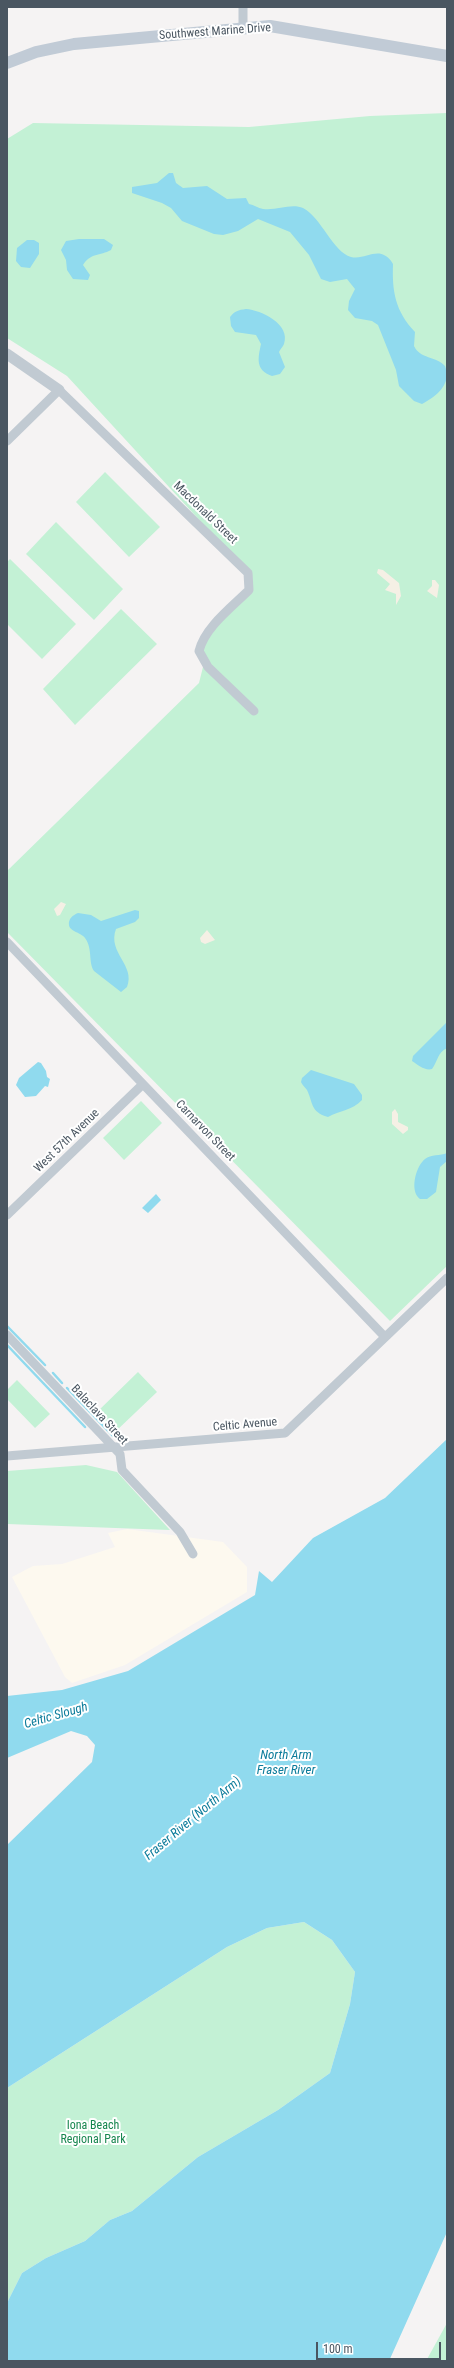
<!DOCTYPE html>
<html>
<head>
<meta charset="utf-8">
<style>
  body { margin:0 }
  #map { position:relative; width:454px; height:2368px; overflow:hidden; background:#f5f3f3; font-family:"Roboto Condensed",sans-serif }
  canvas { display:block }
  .frame { position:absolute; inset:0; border:8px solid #4a5661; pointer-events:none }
  .scale { position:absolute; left:316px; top:2342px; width:125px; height:18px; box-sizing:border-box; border:2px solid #4a5661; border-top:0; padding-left:5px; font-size:12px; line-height:14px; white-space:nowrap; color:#4a5661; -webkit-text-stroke:3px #fff; paint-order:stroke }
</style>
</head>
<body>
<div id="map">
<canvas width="454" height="2368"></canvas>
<div class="frame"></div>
<div class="scale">100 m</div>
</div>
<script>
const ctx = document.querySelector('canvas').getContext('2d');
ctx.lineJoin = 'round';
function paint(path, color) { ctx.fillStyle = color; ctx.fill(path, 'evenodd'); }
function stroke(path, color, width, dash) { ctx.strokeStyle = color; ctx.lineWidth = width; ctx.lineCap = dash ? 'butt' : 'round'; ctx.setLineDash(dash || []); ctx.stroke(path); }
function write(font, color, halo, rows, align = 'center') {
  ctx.font = font + ' "Roboto Condensed",sans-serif'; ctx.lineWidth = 4; ctx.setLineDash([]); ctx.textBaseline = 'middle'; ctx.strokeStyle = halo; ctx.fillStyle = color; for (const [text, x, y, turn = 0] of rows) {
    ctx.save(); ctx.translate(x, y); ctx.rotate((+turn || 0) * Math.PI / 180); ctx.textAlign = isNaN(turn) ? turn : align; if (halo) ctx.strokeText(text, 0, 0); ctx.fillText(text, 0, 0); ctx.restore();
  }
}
const commercial = new Path2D(`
  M 127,1529 L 223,1542 L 247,1567 L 247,1592 L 125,1665 L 72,1683 L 65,1677 L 12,1577 L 33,1566 L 62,1564 L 115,1547 L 108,1533 Z`);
const green = new Path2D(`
  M 447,113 L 447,1266 L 390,1321 L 7,932 L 7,871 L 199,683 L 204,663 L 201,641 L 249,590 L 248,573 L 67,376 L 7,338 L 7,139 L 33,123 L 249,127 L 370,116 Z
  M 105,472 L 160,527 L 129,557 L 76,502 Z
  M 56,522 L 123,589 L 94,620 L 26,554 Z
  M 10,559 L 76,624 L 42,659 L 7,624 L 7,562 Z
  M 121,609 L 157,644 L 75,725 L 43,689 Z
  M 141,1101 L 162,1123 L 124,1160 L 103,1138 Z
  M 138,1372 L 157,1392 L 115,1432 L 97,1412 Z
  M 17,1380 L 50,1414 L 35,1428 L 7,1399 L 7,1390 Z
  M 86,1465 L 117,1472 L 170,1530 L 7,1524 L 7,1471 Z
  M 304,1922 L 332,1940 L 355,1972 L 350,2004 L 330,2073 L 278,2110 L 198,2157 L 132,2211 L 110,2220 L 85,2241 L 46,2258 L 22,2273 L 7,2303 L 7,2088 L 227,1947 L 267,1928 Z
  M 447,2323 L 447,2361 L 426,2361 Z`);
const sand = new Path2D(`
  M 378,569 L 383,570 L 399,583 L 401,596 L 396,605 L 396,594 L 385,590 L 390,584 L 377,573 Z
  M 432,580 L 435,580 L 439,585 L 437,598 L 427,591 L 432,586 Z
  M 61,902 L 66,904 L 60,915 L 57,916 L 54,909 Z
  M 207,930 L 215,940 L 205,944 L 201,942 L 200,938 Z
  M 395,1109 L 398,1114 L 398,1122 L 408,1127 L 408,1130 L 403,1134 L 392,1124 L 392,1112 Z`);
const water = new Path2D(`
  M 169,173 L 173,173 L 176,183 L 183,188 L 207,186 L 227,199 L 246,198 L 249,204 C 254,205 258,208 263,209 C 276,211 291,203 303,208 C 321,217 333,252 351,257 C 366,261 380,243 393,264 C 392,291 395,311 415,332 L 414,346 C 420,359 436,356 445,366 C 452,384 437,396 422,404 L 414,401 L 399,386 L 396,370 L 378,325 L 372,321 L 355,318 L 348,310 L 349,301 L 355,289 L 347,279 L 330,282 L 321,279 L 309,255 L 290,232 L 258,219 L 238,231 L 223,235 L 214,234 L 182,221 L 171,208 L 162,203 L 132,193 L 132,187 L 157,183 Z
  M 79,239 L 104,239 L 113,245 L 111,250 C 100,256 90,253 83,265 L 90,275 L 88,280 L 73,279 L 67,270 L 66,260 L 61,250 L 66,241 Z
  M 27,240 L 34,240 L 39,243 L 39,254 L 30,268 L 21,267 L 16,261 L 17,248 Z
  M 246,309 C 261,310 291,324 284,344 C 283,347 280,349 279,352 L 285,367 L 280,374 L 272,376 C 255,370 258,358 261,344 L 256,335 L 235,332 L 231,326 L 230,317 C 235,311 238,310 246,309 Z
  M 135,910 L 139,911 L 139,918 L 135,922 L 116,929 C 107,953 136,965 127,987 L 121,992 L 94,971 C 88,962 93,949 85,938 C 82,933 69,931 69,925 C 68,919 73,915 78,913 L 91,915 L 101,921 Z
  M 447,1022 L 447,1048 C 437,1053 438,1061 432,1069 C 425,1071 418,1065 412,1061 L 413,1056 Z
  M 38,1062 L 41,1063 L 46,1071 L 47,1077 L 50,1079 L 48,1087 L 45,1086 L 36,1096 L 25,1097 L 16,1085 L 19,1078 Z
  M 311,1070 L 354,1084 L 362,1095 L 362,1100 C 352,1111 340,1110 328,1117 C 310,1112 313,1102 307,1090 C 305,1087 302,1085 301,1082 L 302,1078 Z
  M 447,1153 L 447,1161 L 440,1167 L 436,1192 L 427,1199 L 420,1199 C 409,1191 416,1166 425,1159 C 431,1154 440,1156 447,1153 Z
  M 156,1194 L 161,1200 L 148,1213 L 142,1208 Z
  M 447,1439 L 447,2232 L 389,2361 L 7,2361 L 7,2303 L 22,2273 L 46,2258 L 85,2241 L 110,2220 L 132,2211 L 198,2157 L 278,2110 L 330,2073 L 350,2004 L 355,1972 L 332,1940 L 304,1922 L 267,1928 L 227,1947 L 7,2088 L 7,1845 L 92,1762 L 95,1745 L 87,1736 L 71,1731 L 7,1758 L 7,1696 L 62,1690 L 128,1671 L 255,1595 L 259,1571 L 272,1582 L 313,1538 L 385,1498 Z`);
const stream = new Path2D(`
  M 7,1326 L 45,1365
  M 7,1345 L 85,1427
  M 53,1373 L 62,1383
  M 67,1388 L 113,1436`);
const minor = new Path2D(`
  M 243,7 L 243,27
  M 7,441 L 59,390 L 248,573 L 249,590 C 232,607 205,627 199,651 L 208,667 L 254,711
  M 7,942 L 385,1337
  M 7,1215 L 143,1084
  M 7,1335 L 120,1454 L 122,1470 L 180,1532 L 193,1554
  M 7,1456 L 285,1433 L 447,1278`);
const tertiary = new Path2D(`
  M 7,354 L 59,390`);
const secondary = new Path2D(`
  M 7,63 L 36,52 L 74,44 L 270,26 L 447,56`);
const streetNames = [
  ["Southwest Marine Drive",215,32,-4],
  ["Macdonald Street",205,513,44],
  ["Carnarvon Street",205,1131,46],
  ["West 57th Avenue",67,1141,-44],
  ["Balaclava Street",99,1415,47],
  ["Celtic Avenue",245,1425,-5]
];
const parkNames = [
  ["Iona Beach",93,2126],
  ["Regional Park",93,2140]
];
const waterNames = [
  ["Celtic Slough",56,1716,-16],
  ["North Arm",286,1756],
  ["Fraser River",286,1771],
  ["Fraser River (North Arm)",193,1819,-40]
];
paint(commercial, '#fdf9ef');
paint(green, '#c3f1d5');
paint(sand, '#f5f0e5');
paint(water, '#90daee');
stroke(stream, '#90daee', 2.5);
stroke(minor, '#c1cad2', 9);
stroke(tertiary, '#c1cad2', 11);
stroke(secondary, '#c1cbd6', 12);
write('12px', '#4a5661', '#fff', streetNames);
write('12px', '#17864f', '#fff', parkNames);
write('italic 13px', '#0c7c9b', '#fff', waterNames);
</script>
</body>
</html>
